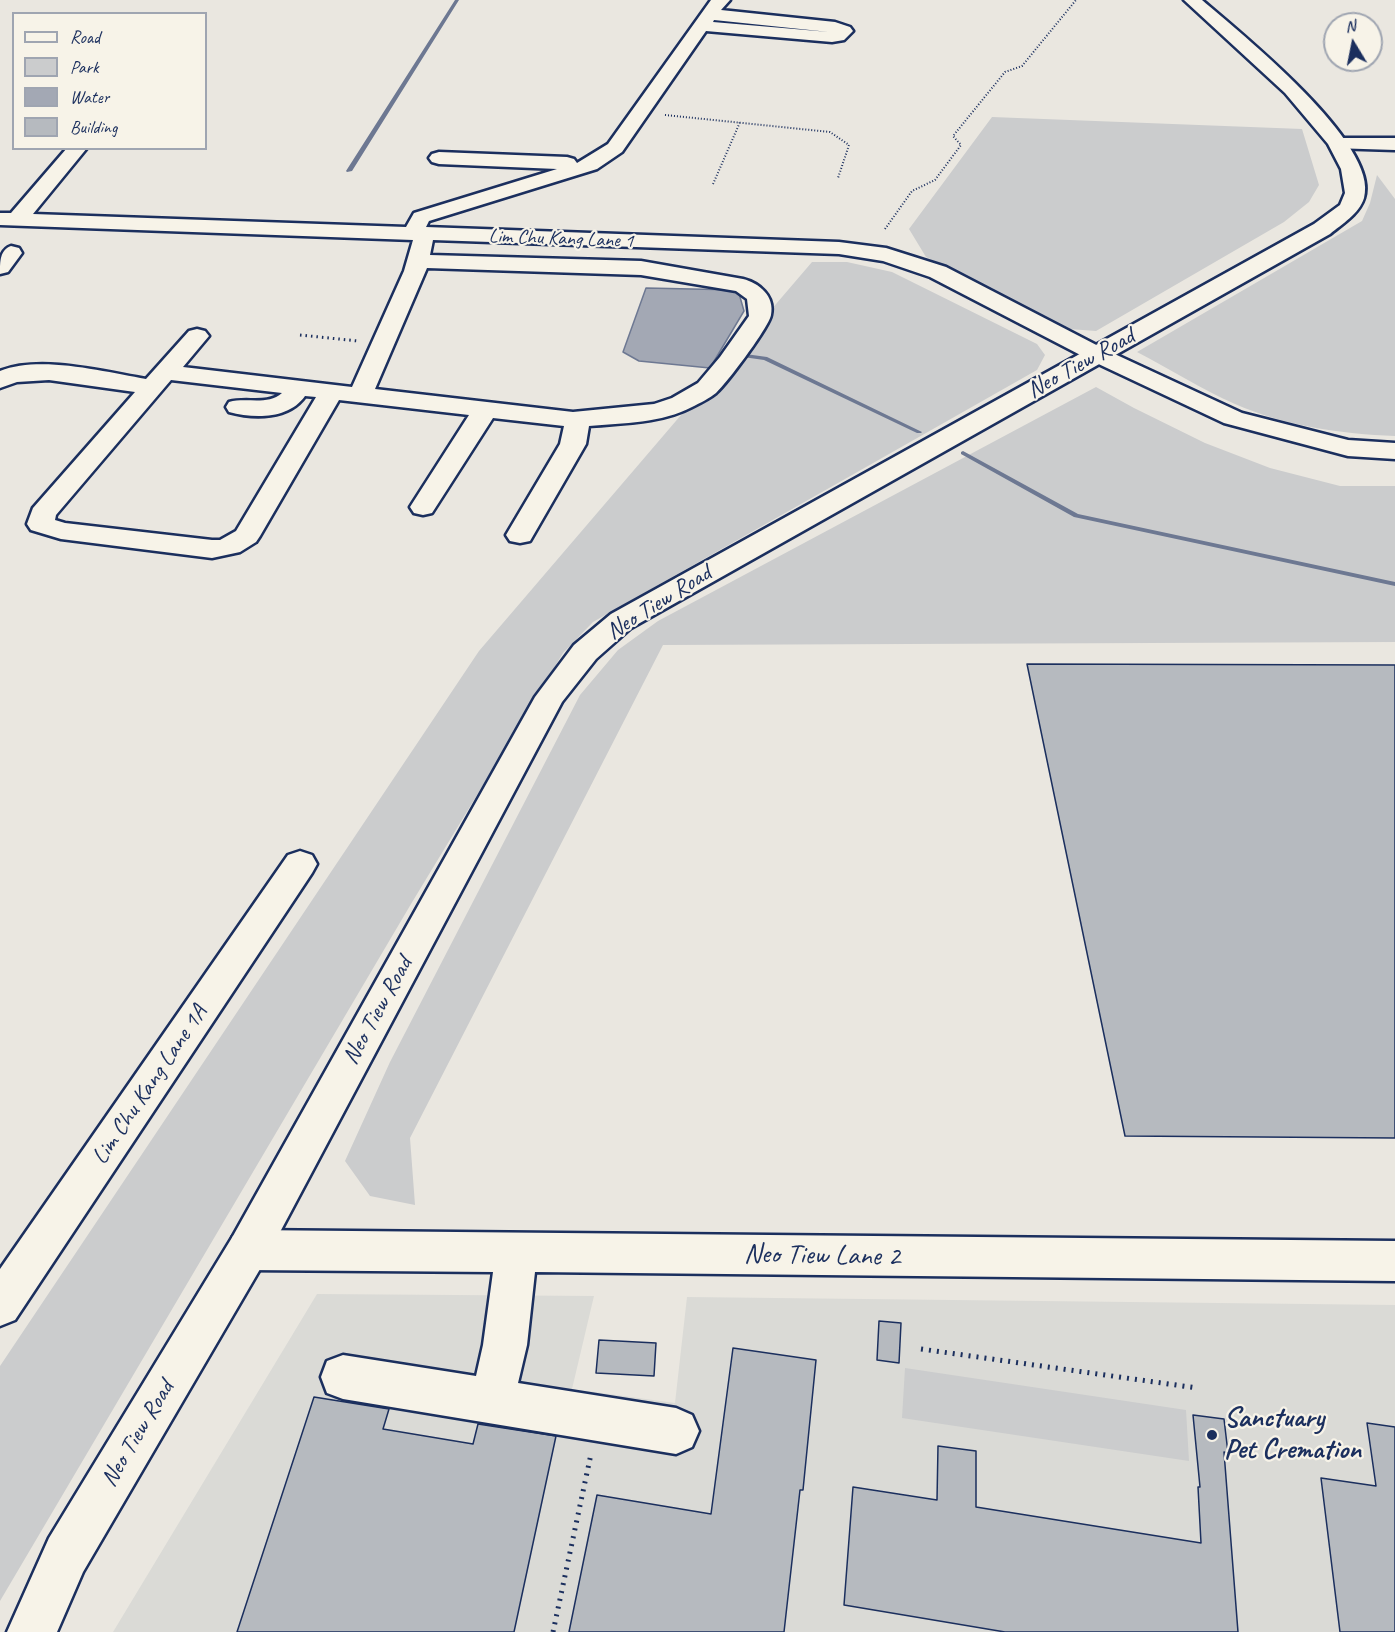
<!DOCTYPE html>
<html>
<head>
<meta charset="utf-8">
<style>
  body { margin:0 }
  #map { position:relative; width:1395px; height:1632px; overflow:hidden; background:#eae7e0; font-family:Caveat,sans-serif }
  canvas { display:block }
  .legend { position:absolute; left:12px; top:12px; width:195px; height:138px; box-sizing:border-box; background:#f7f3e8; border:2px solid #9fa5b1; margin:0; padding:8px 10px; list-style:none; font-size:18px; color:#1b2f5e }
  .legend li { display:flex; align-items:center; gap:12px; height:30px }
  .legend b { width:30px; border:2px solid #9fa5b1 }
  .north { position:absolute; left:1323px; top:12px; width:60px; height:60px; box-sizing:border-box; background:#f7f3e8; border:2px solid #9fa5b1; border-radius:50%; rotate:350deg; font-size:16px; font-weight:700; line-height:24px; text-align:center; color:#1b2f5e }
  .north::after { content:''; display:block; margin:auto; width:21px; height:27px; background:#1b2f5e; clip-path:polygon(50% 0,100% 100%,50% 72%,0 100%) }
</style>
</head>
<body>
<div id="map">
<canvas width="1395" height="1632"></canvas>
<ul class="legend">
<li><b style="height:8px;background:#f7f3e8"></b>Road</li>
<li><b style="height:16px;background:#cbcccd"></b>Park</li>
<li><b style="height:16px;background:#a3a8b4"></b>Water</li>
<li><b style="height:16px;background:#b6babf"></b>Building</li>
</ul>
<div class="north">N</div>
</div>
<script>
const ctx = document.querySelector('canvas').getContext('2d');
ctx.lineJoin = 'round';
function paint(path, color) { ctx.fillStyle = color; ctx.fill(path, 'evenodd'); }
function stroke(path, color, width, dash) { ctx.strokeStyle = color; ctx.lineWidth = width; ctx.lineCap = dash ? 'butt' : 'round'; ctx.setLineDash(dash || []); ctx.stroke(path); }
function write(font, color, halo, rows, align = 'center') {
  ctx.font = font + ' Caveat,sans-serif'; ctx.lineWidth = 4.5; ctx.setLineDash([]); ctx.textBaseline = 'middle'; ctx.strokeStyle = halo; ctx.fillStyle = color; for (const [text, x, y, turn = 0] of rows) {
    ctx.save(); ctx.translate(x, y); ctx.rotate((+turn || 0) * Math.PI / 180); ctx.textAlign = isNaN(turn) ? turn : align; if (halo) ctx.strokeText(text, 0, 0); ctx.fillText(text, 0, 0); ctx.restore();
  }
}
const built = new Path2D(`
  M 317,1294 L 594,1296 L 572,1389 L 675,1403 L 687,1297 L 1395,1305 L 1395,1632 L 113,1632 Z`);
const green = new Path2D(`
  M 992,117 L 1302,129 L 1319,185 L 1309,202 L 1284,222 L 1096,331 L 1069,329 L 926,257 L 909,229 Z
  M 1377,175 L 1395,199 L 1395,436 C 1341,434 1285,426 1235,404 C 1201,389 1170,369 1137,352 L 1362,221 L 1370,203 Z
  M 812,262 L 847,262 L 892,272 L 1037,344 L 1045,355 L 1037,370 L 593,622 L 563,653 L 411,904 L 0,1601 L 0,1366 L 479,651 Z
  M 1096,387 L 1134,408 L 1205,443 L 1270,468 L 1340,486 L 1395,486 L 1395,642 L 663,645 L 410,1138 L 415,1205 L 370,1196 L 345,1161 L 390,1062 L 580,695 L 618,650 L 658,621 Z
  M 905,1368 L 1186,1410 L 1189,1461 L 902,1418 Z`);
const water = new Path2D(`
  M 646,288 L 738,290 L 744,311 L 710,368 L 639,361 L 623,352 Z`);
const stream = new Path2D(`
  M 455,0 L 459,0 L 352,171 L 347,172 L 346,171 Z
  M 738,353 L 767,357 L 922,432 L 921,433 L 917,433 L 764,360 L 736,356 L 736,354 Z
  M 963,451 L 1078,514 L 1395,582 L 1395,586 L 1074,517 L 961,454 L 961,452 Z`);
const building = new Path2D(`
  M 1027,664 L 1395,665 L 1395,1138 L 1125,1136 Z
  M 879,1321 L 901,1323 L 899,1363 L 877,1360 Z
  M 599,1340 L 656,1343 L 654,1376 L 596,1373 Z
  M 733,1348 L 816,1360 L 803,1490 L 800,1490 L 784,1632 L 569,1632 L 597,1495 L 711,1514 Z
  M 314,1397 L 389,1409 L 383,1429 L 473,1444 L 478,1424 L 556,1436 L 514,1632 L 237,1632 Z
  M 1193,1415 L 1224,1419 L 1228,1453 L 1224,1452 L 1238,1632 L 1005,1632 L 844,1605 L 853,1487 L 937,1500 L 938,1446 L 976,1451 L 976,1507 L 1201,1543 L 1198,1487 L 1200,1487 Z
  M 1367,1423 L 1395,1427 L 1395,1632 L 1340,1632 L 1321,1478 L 1376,1486 Z`);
const pathFar2 = new Path2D(`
  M 665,115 L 830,132 L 849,145 L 838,178
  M 713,184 L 740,122
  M 885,229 L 912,191 L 935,180 L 961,145 L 953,136 L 1005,72 L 1022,66 L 1076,0`);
const pathFar1 = new Path2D(`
  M 300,335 L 358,341`);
const path = new Path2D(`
  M 921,1349 L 1197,1388
  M 553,1632 L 591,1454`);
const minor = new Path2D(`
  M 711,0 L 730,0 L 721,10 L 835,22 L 850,27 L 853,31 L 844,40 L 832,42 L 706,31 L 622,152 L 597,169 L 429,221 L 426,227 L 839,242 L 886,248 L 946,267 L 1106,350 L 1242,413 L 1348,440 L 1395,443 L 1395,459 L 1348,456 L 1224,423 L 1090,360 L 930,277 L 883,261 L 839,254 L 433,240 L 430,255 L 641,261 L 743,279 C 759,283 775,296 771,315 C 769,327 727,383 716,393 C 710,398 700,403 692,407 C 662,423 623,423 589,426 L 586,444 L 530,541 L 520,543 L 510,541 L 506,535 L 560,444 L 564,426 L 493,418 L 432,513 L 423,515 L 414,513 L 410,507 L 469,415 L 339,400 L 260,536 L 256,542 L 240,552 L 212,558 L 61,539 L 31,530 L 27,524 L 33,508 L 135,392 L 49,380 L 17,382 L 0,388 L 0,371 C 41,355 104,372 146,379 L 189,331 L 197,329 L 205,331 L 209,336 L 183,367 L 352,387 L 404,271 L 413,240 L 0,225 L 0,213 L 11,213 L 67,148 L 87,148 L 33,214 L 406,227 L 414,213 L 557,169 L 439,164 L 432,162 L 429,158 L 432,154 L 439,152 L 567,157 L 574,159 L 577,163 L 608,144 ZM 714,20 L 829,32 L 713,22 ZM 427,268 L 641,275 L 736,291 L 747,299 L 749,316 L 720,357 L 698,383 L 672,398 L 654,404 L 573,412 L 375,389 ZM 171,380 L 282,393 C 267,406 247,397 229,402 L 226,407 L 229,412 C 255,419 289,419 305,396 L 316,397 L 236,531 L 220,540 L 212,540 L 65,523 L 55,520 L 56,515 Z
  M 1339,138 L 1395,138 L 1395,150 L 1332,148 L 1329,144 L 1332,140 Z
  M 11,246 L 19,248 L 22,253 L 8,272 L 0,274 C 0,261 0,250 11,246 Z
  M 300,851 L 312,855 L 317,864 L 312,873 L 15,1320 L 0,1326 L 0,1269 L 288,855 Z
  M 248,1230 L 1395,1241 L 1395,1281 L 535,1272 L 527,1345 L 518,1383 L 676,1408 L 692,1415 L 699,1431 L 692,1447 L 676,1454 L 343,1399 L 327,1393 L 321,1377 L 327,1361 L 343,1355 L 476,1376 L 483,1345 L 493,1272 L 248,1270 L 233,1264 L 227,1250 L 233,1236 Z`);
const major = new Path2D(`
  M 1184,0 L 1202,0 C 1238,31 1381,145 1364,198 C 1359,214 1342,224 1330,234 L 631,628 L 596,659 L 562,702 L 263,1264 L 83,1572 L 57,1632 L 7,1632 L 49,1538 L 233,1236 L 535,697 L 574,645 L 611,614 L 1314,224 L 1340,205 L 1345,193 L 1341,169 L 1328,144 L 1285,93 Z`);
const markers = [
  [1212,1435,6,"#1b2f5e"]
];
const farStreetnames = [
  ["Lim Chu Kang Lane 1",561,239,2]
];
const streetNames = [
  ["Neo Tiew Road",1081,364,-29],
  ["Neo Tiew Road",659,603,-32],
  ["Neo Tiew Road",378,1011,-61],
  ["Lim Chu Kang Lane 1A",150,1085,-56],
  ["Neo Tiew Road",138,1434,-59]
];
const nearStreetnames = [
  ["Neo Tiew Lane 2",822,1256,1]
];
const nearPoinames = [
  ["Sanctuary",1224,1419],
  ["Pet Cremation",1224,1451]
];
paint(built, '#dadad6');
paint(green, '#cbcccd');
paint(water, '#a3a8b4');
stroke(water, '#6d7892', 1.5);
paint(stream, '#6d7892');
paint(building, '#b6babf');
stroke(building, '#1b2f5e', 1.5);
stroke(minor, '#1b2f5e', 5);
stroke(major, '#1b2f5e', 5);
stroke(pathFar2, '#1b2f5e', 2, [1, 2]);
stroke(pathFar1, '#1b2f5e', 3, [1.5, 4]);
stroke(path, '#1b2f5e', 5, [2, 6]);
paint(minor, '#f7f3e8');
paint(major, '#f7f3e8');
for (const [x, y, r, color] of markers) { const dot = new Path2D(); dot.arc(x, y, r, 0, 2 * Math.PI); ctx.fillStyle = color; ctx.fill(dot); stroke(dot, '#f7f3e8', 2); }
write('20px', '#1b2f5e', '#f7f3e8', farStreetnames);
write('24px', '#1b2f5e', '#f7f3e8', streetNames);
write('28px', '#1b2f5e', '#f7f3e8', nearStreetnames);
write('bold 28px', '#1b2f5e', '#f7f3e8', nearPoinames, 'left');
</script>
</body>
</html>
